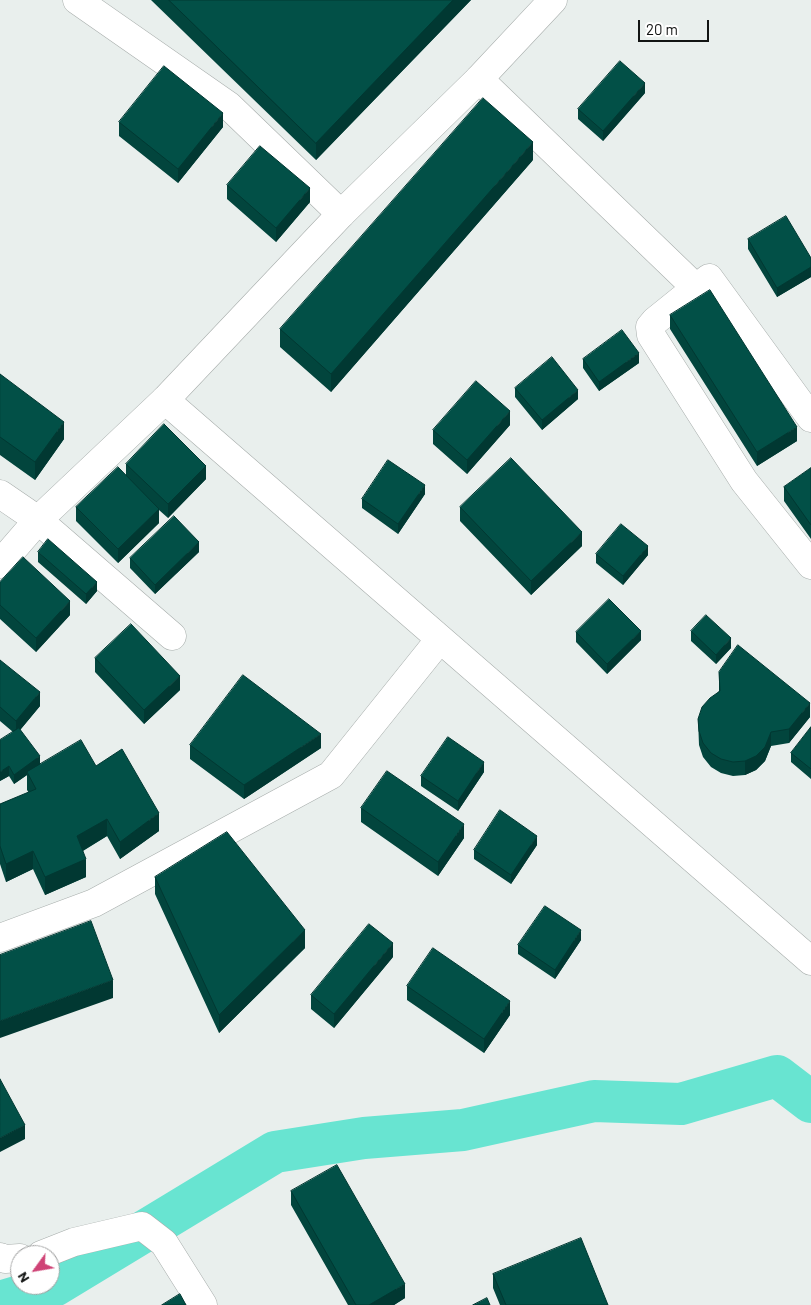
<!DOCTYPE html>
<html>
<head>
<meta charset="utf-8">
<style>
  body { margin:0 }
  #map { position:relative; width:811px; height:1305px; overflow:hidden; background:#e9efed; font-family:Barlow,sans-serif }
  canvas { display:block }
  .north { position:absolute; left:10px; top:1245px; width:50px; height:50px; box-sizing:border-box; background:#fff; border:1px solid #a0a1a1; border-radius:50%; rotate:238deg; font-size:14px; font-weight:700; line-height:20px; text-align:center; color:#121413 }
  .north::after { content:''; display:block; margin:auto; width:18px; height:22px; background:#cf4376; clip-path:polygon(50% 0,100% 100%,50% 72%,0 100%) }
  .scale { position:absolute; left:638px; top:20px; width:71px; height:22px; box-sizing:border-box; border:2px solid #121413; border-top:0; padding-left:6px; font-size:15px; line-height:18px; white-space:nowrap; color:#121413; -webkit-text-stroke:4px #fff; paint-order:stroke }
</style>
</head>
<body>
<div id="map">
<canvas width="811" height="1305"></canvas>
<div class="north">N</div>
<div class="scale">20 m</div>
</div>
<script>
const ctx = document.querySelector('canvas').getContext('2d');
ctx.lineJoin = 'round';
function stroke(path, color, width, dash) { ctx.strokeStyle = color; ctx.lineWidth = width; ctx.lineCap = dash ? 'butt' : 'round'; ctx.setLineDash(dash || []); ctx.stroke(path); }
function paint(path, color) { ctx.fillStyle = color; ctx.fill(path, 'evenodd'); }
const river = new Path2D(`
  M 0,1302 L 54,1286 L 275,1152 L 364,1138 L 463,1130 L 594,1101 L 681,1104 L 777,1076 L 811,1102`);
const street = new Path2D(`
  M 77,0 L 229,106 L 341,214
  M 479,79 L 696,288 L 709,278 L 811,418
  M 696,288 L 655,321 L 650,327 L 651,335 L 744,481 L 811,565
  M 165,400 L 811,961
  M 0,494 L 38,520 L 172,636
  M 0,938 L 94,903 L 331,775 L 440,639
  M 41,1255 L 74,1242 L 142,1226 L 164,1243 L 203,1305
  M 0,1257 L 5,1259 L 20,1258`);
const secondary = new Path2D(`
  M 0,564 L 38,520 L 165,400 L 341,214 L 479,79 L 553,0`);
const wall = new Path2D(`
  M 151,0 L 471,0 L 316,160 Z
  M 645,93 L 603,141 L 578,119 L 578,109 Z
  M 119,122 L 223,127 L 178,183 L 119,136 Z
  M 533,160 L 331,392 L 280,347 L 280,329 Z
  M 227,185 L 310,202 L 276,242 L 227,199 Z
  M 748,239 L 811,258 L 811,277 L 777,297 L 748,249 Z
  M 670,315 L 797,441 L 757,466 L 670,329 Z
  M 583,359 L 639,363 L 599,391 L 583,368 Z
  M 0,374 L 64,439 L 35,480 L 0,455 Z
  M 515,388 L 578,399 L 542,430 L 515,397 Z
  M 510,425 L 467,474 L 433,444 L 433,430 Z
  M 126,464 L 206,479 L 168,518 L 159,510 L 159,523 L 118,563 L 76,521 L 76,507 L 126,475 Z
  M 811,468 L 811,539 L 784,501 L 784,487 Z
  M 425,494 L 398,534 L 362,508 L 362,499 Z
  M 460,507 L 582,546 L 531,595 L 460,521 Z
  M 38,552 L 97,591 L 86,604 L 38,562 Z
  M 199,552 L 155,594 L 130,568 L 130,558 Z
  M 596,554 L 648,555 L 623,585 L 596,563 Z
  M 0,582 L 70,615 L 36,652 L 0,619 Z
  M 691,631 L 731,648 L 716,664 L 691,641 Z
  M 576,632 L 641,640 L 607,674 L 576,642 Z
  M 95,658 L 180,690 L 144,724 L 95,672 Z
  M 0,660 L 40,706 L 20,730 L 40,765 L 96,766 L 159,831 L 120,859 L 107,836 L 83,851 L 86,877 L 45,895 L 33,869 L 6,882 L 0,864 L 0,804 L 29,793 L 27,790 L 27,775 L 14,784 L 9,776 L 0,781 L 13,732 L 0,721 Z
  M 719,672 L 810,717 L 789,743 L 771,746 L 765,761 L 756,770 L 745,775 L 733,776 L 721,773 L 711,767 L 703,757 L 699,745 L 698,719 L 719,691 Z
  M 811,727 L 811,779 L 791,762 L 791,753 Z
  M 190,745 L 321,748 L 244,799 L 190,759 Z
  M 484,772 L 458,811 L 421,786 L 421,776 Z
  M 361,808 L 464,838 L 438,876 L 361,822 Z
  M 537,845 L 511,884 L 474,859 L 474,850 Z
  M 155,877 L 305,948 L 219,1033 L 155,894 Z
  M 581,940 L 555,979 L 518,954 L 518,945 Z
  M 393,957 L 334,1028 L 311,1009 L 311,995 Z
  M 407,986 L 510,1015 L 484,1053 L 407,1000 Z
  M 291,1191 L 405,1298 L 394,1305 L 348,1305 L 291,1205 Z
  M 493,1274 L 608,1305 L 500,1305 L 493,1288 Z`);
const shadedWall = new Path2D(`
  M 453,0 L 471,0 L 316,160 L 316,143 Z
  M 645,83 L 645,93 L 603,141 L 603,131 Z
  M 223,113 L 223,127 L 178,183 L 178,169 Z
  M 533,142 L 533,160 L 331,392 L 331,374 Z
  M 310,188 L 310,202 L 276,242 L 276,228 Z
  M 811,267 L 811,277 L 777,297 L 777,288 Z
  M 639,353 L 639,363 L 599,391 L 599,382 Z
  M 578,390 L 578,399 L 542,430 L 542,420 Z
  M 510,411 L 510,425 L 467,474 L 467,460 Z
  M 64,422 L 64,439 L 35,480 L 35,462 Z
  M 797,427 L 797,441 L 757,466 L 757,452 Z
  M 206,466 L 206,479 L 168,518 L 168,504 Z
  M 425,485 L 425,494 L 398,534 L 398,524 Z
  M 159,509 L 159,523 L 118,563 L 118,549 Z
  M 582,532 L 582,546 L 531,595 L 531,581 Z
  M 199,542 L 199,552 L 155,594 L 155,585 Z
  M 648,546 L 648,555 L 623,585 L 623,576 Z
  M 97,582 L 97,591 L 86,604 L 86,594 Z
  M 70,601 L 70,615 L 36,652 L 36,638 Z
  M 641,631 L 641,640 L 607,674 L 607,664 Z
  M 731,638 L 731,648 L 716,664 L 716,655 Z
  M 180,676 L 180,690 L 144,724 L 144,710 Z
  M 40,692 L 40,706 L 16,735 L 16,721 Z
  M 810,703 L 810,717 L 789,743 L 789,729 Z
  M 771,732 L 771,746 L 765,761 L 756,770 L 745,775 L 745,761 Z
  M 321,734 L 321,748 L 244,799 L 244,785 Z
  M 40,756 L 40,766 L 27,772 L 27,775 L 14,784 L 14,775 Z
  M 484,762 L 484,772 L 458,811 L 458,801 Z
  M 9,766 L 9,776 L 0,781 L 0,772 Z
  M 159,813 L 159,831 L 120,859 L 120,842 Z
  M 107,819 L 107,836 L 77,854 L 77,836 Z
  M 464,824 L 464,838 L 438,876 L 438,862 Z
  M 537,836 L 537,845 L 511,884 L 511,875 Z
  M 33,851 L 33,869 L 6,882 L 6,864 Z
  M 86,859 L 86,877 L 45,895 L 45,877 Z
  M 305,930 L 305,948 L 219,1033 L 219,1015 Z
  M 581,930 L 581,940 L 555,979 L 555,970 Z
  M 393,943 L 393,957 L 334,1028 L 334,1014 Z
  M 113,980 L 113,998 L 0,1038 L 0,1021 Z
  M 510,1001 L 510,1015 L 484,1053 L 484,1039 Z
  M 25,1125 L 25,1139 L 0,1152 L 0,1138 Z
  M 405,1284 L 405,1298 L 394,1305 L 369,1305 Z`);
const building = new Path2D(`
  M 169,0 L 453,0 L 316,143 Z
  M 620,61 L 645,83 L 603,131 L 578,109 Z
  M 164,66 L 223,113 L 178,169 L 119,122 Z
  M 483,98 L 533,142 L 331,374 L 280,329 Z
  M 260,146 L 310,188 L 276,228 L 227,185 Z
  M 786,216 L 811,258 L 811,267 L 777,288 L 748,239 Z
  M 710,290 L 797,427 L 757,452 L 670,315 Z
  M 622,330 L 639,353 L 599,382 L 583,359 Z
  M 552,357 L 578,390 L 542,420 L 515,388 Z
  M 0,374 L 64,422 L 35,462 L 0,437 Z
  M 476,381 L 510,411 L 467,460 L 433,430 Z
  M 164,424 L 206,466 L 168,504 L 126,464 Z
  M 511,458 L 582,532 L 531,581 L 460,507 Z
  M 388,460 L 425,485 L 398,524 L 362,499 Z
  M 118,467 L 159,509 L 118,549 L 76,507 Z
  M 811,468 L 811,525 L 784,487 Z
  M 174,516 L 199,542 L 155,585 L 130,558 Z
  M 621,524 L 648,546 L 623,576 L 596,554 Z
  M 48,539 L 97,582 L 86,594 L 38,552 Z
  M 23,557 L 70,601 L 36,638 L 0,605 L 0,582 Z
  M 609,599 L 641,631 L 607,664 L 576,632 Z
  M 706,615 L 731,638 L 716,655 L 691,631 Z
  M 131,624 L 180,676 L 144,710 L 95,658 Z
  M 738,645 L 810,703 L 789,729 L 771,732 L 765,747 L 756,756 L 745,761 L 733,762 L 721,759 L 711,753 L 703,743 L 699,731 L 698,719 L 702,707 L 710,698 L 720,691 L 719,672 Z
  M 0,660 L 40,692 L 16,721 L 0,707 Z
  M 243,675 L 321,734 L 244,785 L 190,745 Z
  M 811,727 L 811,769 L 791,753 Z
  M 19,728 L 40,756 L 14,775 L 9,766 L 0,772 L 0,740 Z
  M 448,737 L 484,762 L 458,801 L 421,776 Z
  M 81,740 L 96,766 L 122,749 L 159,813 L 120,842 L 107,819 L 77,836 L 86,859 L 45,877 L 33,851 L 6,864 L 0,846 L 0,804 L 36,789 L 27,772 Z
  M 387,771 L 464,824 L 438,862 L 361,808 Z
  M 500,810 L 537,836 L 511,875 L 474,850 Z
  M 227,832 L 305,930 L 219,1015 L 155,877 Z
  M 545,906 L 581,930 L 555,970 L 518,945 Z
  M 91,921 L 113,980 L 0,1021 L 0,955 Z
  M 369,924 L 393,943 L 334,1014 L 311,995 Z
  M 433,948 L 510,1001 L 484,1039 L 407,986 Z
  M 0,1079 L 25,1125 L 0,1138 Z
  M 337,1165 L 405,1284 L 369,1305 L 356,1305 L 291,1191 Z
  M 581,1238 L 608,1305 L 506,1305 L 493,1274 Z
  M 180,1294 L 186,1305 L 162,1305 Z
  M 487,1298 L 490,1305 L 473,1305 Z`);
stroke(river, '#68e4d1', 42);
stroke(street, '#a7adab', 29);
stroke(secondary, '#a7adab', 29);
stroke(street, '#fff', 28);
stroke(secondary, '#fff', 28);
paint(wall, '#02453d');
paint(shadedWall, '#013832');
paint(building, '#025047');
stroke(building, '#013832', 1);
</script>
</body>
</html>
